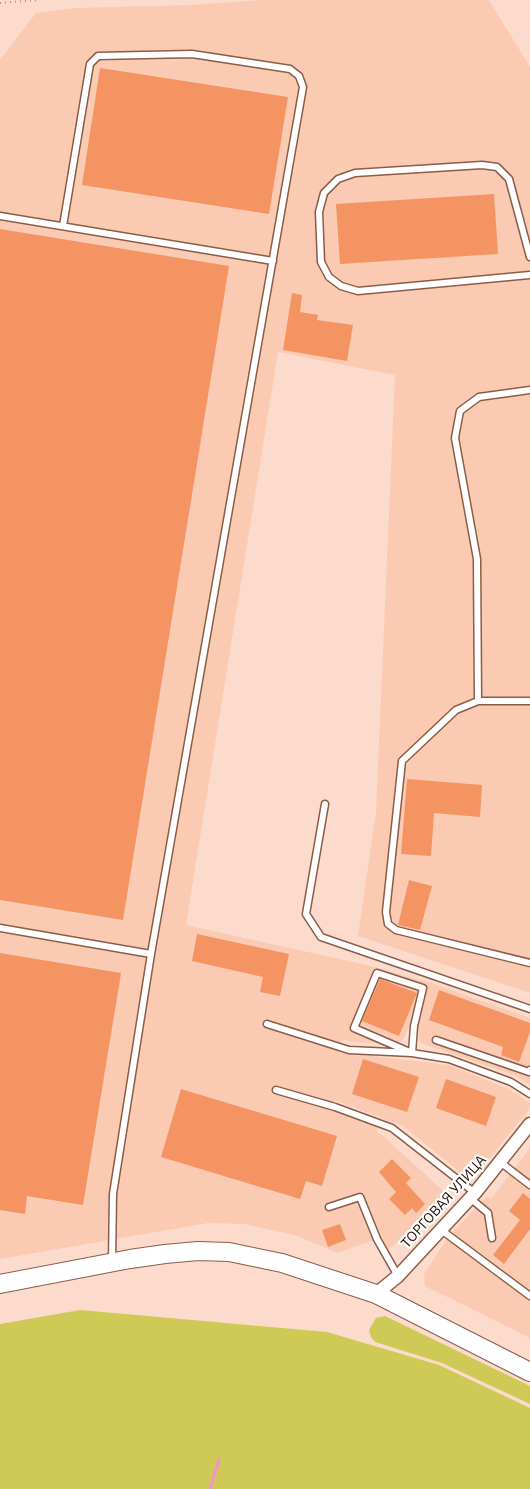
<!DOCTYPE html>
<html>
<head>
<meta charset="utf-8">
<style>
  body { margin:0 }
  canvas { display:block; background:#fcdbcc }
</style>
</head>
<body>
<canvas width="530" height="1489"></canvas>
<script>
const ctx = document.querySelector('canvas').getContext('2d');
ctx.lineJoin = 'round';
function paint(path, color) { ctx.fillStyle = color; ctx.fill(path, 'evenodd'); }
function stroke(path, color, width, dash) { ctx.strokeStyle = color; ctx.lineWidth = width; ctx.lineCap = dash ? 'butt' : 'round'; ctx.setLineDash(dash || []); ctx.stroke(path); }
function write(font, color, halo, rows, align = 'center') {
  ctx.font = font + ' "IBM Plex Sans",sans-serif'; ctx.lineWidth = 4.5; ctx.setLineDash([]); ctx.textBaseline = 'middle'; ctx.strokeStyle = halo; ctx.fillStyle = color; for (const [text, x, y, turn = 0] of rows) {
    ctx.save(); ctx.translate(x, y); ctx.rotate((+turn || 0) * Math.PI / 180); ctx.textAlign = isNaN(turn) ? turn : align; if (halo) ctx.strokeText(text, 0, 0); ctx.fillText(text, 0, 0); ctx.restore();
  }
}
const built = new Path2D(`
  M 261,0 L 489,0 L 530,67 L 530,993 L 358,936 L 376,812 L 395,375 L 278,352 L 186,925 L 371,966 L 434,984 L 530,1018 L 530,1085 L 516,1076 L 421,1043 L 419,1039 L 418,1026 L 409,1026 L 403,1040 L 397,1042 L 370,1031 L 367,1037 L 380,1043 L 352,1042 L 342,1039 L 339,1053 L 365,1055 L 449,1065 L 509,1089 L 530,1103 L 530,1108 L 471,1181 L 403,1126 L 334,1100 L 333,1109 L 379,1126 L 377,1132 L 381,1134 L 451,1198 L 426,1221 L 387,1250 L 382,1237 L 338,1253 L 294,1235 L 244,1224 L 208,1223 L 0,1259 L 0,60 L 36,13 L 75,8 L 190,5 Z
  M 530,1148 L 530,1338 L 425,1286 L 424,1274 L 449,1236 L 487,1196 L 491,1199 Z`);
const green = new Path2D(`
  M 80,1310 L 327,1332 L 439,1365 L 530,1408 L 530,1489 L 0,1489 L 0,1324 Z
  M 385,1316 L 530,1386 L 530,1404 L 442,1363 L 375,1342 L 371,1337 L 369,1330 L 376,1318 Z`);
const stream = new Path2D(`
  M 210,1489 L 219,1459`);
const building = new Path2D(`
  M 100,68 L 288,97 L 269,214 L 82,185 Z
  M 494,194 L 498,254 L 340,264 L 336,204 Z
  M 0,229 L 229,266 L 123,920 L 0,900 Z
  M 292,293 L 302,295 L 300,312 L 318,315 L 317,320 L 353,325 L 347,361 L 283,350 Z
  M 407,779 L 482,785 L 480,817 L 434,813 L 431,856 L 401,854 Z
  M 409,880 L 432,886 L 420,930 L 398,925 Z
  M 197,934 L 289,954 L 280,996 L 260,992 L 263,977 L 192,961 Z
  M 0,953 L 121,973 L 83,1205 L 27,1196 L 25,1214 L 0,1210 Z
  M 380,979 L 417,993 L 399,1036 L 362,1021 Z
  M 439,990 L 530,1023 L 530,1032 L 519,1062 L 501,1055 L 503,1047 L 429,1020 Z
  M 363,1059 L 419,1077 L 407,1112 L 352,1094 Z
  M 446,1079 L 496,1097 L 486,1126 L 436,1108 Z
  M 181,1089 L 337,1136 L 322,1186 L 306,1181 L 300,1199 L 161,1157 Z
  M 392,1159 L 411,1178 L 406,1183 L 425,1204 L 416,1213 L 412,1208 L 405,1215 L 389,1199 L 396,1192 L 379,1172 Z
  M 523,1193 L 530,1199 L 530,1229 L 504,1264 L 493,1255 L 520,1220 L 509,1211 Z
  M 340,1224 L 346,1240 L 328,1247 L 322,1230 Z`);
const path = new Path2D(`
  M 0,3 L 38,0`);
const lane = new Path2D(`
  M 0,216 L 273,261
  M 63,226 L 90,64 L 98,56 L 192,54 L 290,69 L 299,76 L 303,87 L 151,954 L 113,1194 L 112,1261
  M 530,257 L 509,179 L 497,167 L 482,165 L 355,173 L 338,179 L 324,193 L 319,212 L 321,262 L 329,277 L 341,286 L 358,291 L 530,275
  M 478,701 L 477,559 L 455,438 L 460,411 L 479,397 L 530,390
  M 530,701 L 478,701 L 456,710 L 402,761 L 386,912 L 388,924 L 396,930 L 530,963
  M 325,804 L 306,914 L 321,937 L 530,1009
  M 0,928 L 151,954
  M 377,973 L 423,988 L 414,1026 L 412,1053 L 354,1028 Z
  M 267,1024 L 349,1050 L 412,1053 L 449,1059 L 511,1082 L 530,1094
  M 436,1040 L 529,1072 L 530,1070
  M 276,1090 L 335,1107 L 392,1128 L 475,1193
  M 500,1162 L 530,1185
  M 470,1198 L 488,1213 L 492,1238
  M 329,1207 L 360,1197 L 377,1239 L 398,1276
  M 440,1229 L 530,1296`);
const street = new Path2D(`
  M 376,1294 L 398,1276 L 475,1193 L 530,1124`);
const secondary = new Path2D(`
  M 0,1284 L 130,1259 L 165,1254 L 198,1251 L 229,1252 L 282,1263 L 376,1294 L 530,1372`);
const streetNames = [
  ["ТОРГОВАЯ УЛИЦА",444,1202,-48]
];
paint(built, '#fbcab3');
paint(green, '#cfca56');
stroke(stream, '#f593c8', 3);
paint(building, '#f49463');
stroke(lane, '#8b5d46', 9);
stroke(street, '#8b5d46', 15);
stroke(secondary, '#8b5d46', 20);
stroke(path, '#ac9184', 2, [1, 4]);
stroke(lane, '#fff', 6);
stroke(street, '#fff', 12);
stroke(secondary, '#fff', 18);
write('14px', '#25130a', '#fff', streetNames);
</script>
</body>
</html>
